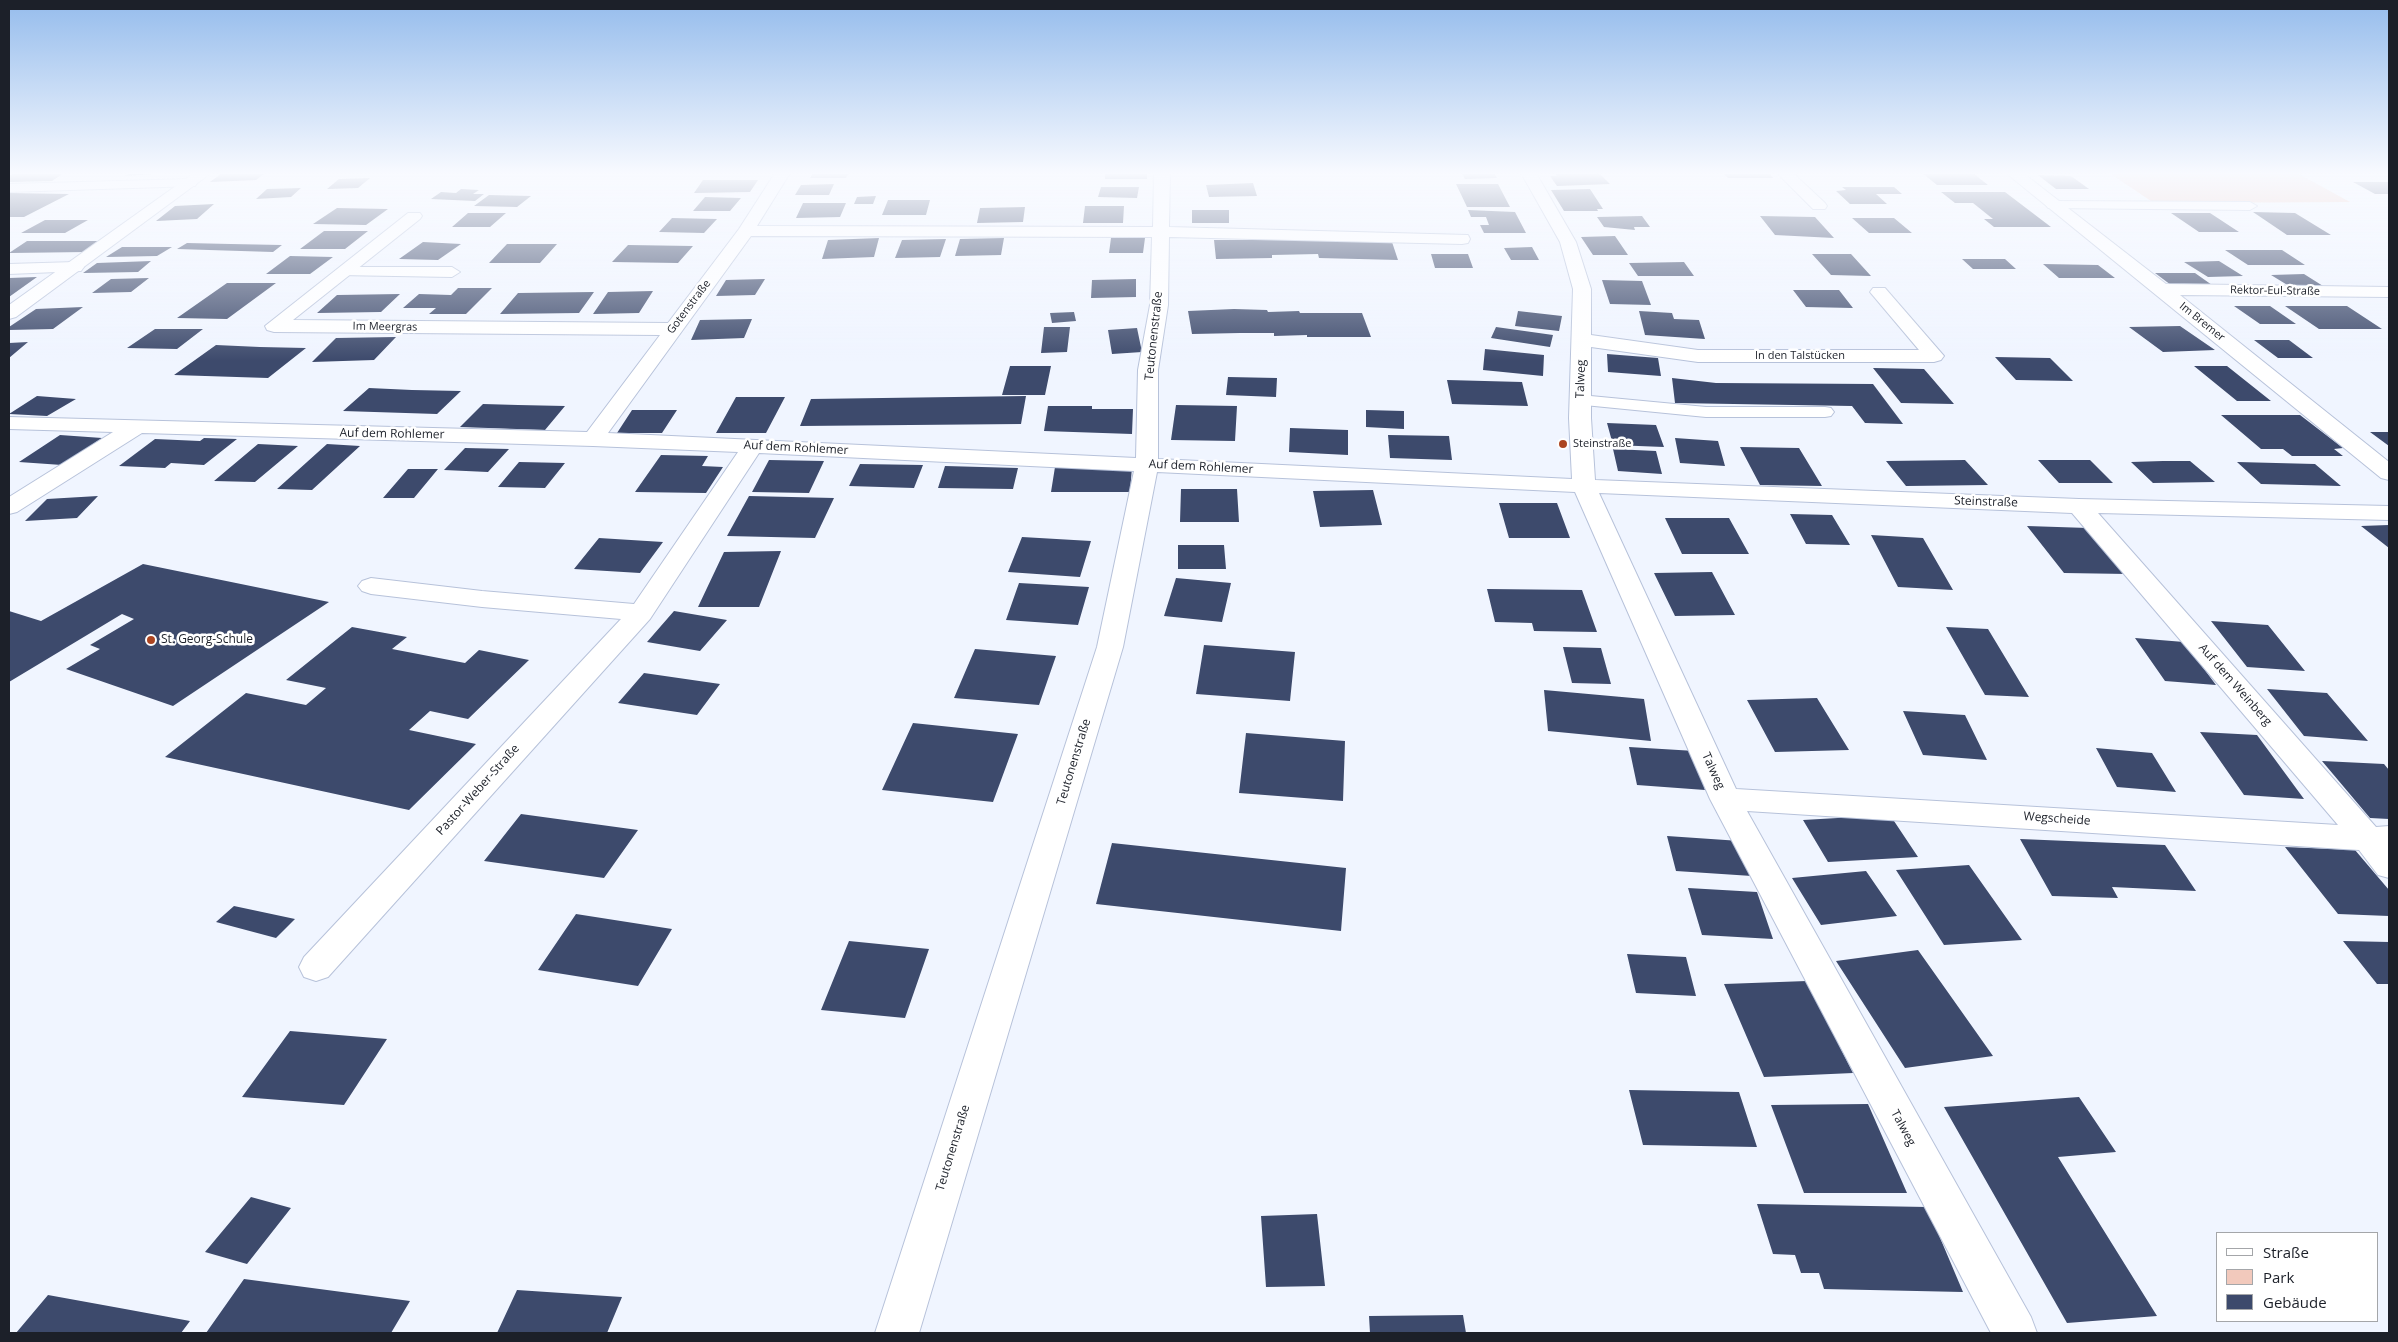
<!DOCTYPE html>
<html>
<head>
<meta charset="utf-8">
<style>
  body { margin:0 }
  #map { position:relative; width:2398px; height:1342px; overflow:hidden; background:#f0f5ff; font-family:"Open Sans",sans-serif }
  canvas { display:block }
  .frame { position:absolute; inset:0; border:10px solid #1c2029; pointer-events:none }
  .legend { position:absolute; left:2216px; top:1232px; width:162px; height:90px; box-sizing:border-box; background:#fff; border:1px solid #a4a6a9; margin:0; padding:6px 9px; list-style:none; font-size:15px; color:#1c2029 }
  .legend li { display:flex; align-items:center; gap:10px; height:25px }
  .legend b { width:25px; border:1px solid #a4a6a9 }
</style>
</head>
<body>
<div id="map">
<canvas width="2398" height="1342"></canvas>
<div class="frame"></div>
<ul class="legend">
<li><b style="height:6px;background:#fff"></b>Straße</li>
<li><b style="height:14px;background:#f2c9bc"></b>Park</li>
<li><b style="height:14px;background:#3d4a6c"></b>Gebäude</li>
</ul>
</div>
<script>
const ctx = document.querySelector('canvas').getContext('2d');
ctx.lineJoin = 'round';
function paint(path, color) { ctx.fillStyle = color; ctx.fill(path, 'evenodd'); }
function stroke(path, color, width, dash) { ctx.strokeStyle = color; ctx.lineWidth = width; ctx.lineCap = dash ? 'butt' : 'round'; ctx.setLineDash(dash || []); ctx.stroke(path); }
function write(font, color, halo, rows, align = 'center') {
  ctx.font = font + ' "Open Sans",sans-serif'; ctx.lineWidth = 5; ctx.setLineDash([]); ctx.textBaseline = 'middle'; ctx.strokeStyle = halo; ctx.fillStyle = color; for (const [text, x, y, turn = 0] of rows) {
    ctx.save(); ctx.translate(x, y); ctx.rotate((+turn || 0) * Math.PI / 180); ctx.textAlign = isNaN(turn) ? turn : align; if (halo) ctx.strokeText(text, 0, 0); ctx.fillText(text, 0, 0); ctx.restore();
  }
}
const green = new Path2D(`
  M 2109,173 L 2297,173 L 2350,202 L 2154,203 Z`);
const building = new Path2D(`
  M 14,173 L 64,173 L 52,181 L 9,182 L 9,176 Z
  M 130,173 L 166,173 L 125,176 Z
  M 222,173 L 265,173 L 256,180 L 210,182 Z
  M 813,173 L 849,173 L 846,178 L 810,178 Z
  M 1105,173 L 1147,173 L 1147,179 L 1105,179 Z
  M 1462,173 L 1494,173 L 1497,178 L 1465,179 Z
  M 1555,173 L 1595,173 L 1601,175 L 1610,184 L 1557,186 L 1550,176 L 1557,176 Z
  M 1723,173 L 1769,173 L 1773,178 L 1728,178 Z
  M 1922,173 L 1973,173 L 1988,185 L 1937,185 Z
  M 2038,175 L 2071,176 L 2089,189 L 2056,189 Z
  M 370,178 L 358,188 L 327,189 L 339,179 Z
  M 703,180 L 758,180 L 750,192 L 694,193 Z
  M 2353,182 L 2389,182 L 2389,194 L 2375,194 Z
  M 1253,183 L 1257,196 L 1209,197 L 1206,185 Z
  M 834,184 L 829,195 L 795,195 L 801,185 Z
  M 1456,184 L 1498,184 L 1510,207 L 1467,207 Z
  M 1101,187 L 1139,187 L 1137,198 L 1098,197 Z
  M 1842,187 L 1894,187 L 1902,194 L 1876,194 L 1887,204 L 1850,204 L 1836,191 L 1846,190 Z
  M 301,188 L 291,197 L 256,199 L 267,189 Z
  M 461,189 L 479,190 L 473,194 L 484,194 L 475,201 L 431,199 L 441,192 L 456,193 Z
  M 1590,189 L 1603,209 L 1597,209 L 1598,211 L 1564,211 L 1551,190 Z
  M 1941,192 L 2005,192 L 2051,227 L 1994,227 L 1984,219 L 1993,219 L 1973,203 L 1955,203 Z
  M 9,193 L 69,194 L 24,217 L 9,217 Z
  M 489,195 L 531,196 L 517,207 L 474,206 Z
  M 876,196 L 873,204 L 854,204 L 857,197 Z
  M 705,197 L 741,198 L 730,211 L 693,211 Z
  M 888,200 L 930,200 L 926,215 L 882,215 Z
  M 803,203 L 846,203 L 840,217 L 796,218 Z
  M 214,204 L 197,219 L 156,221 L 175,206 Z
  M 1085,206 L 1124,206 L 1123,223 L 1083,223 Z
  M 1025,207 L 1023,222 L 977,223 L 980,208 Z
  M 337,208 L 388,209 L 366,225 L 313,224 Z
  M 1192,210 L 1229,210 L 1229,223 L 1192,223 Z
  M 1468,210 L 1515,212 L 1526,233 L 1484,233 L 1480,225 L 1489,225 L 1486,217 L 1471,217 Z
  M 2253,212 L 2295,213 L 2331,235 L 2287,235 Z
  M 468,213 L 506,213 L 490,227 L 452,227 Z
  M 2171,213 L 2210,213 L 2239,232 L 2199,232 Z
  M 1642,216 L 1650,227 L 1634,227 L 1635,230 L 1604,227 L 1597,217 Z
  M 1760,216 L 1815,217 L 1834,238 L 1775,235 Z
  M 672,218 L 717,219 L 704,233 L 659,232 Z
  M 1852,218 L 1894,218 L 1912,233 L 1869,233 Z
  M 45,220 L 88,220 L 65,233 L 21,233 Z
  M 324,231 L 368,231 L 345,249 L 300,249 Z
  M 1615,236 L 1628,255 L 1593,255 L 1581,237 Z
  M 879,238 L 874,257 L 822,259 L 828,240 Z
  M 1004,238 L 1001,255 L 955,256 L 960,239 Z
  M 1111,238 L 1145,238 L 1143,253 L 1109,253 Z
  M 1269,238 L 1352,240 L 1352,242 L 1392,242 L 1398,260 L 1319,258 L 1318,254 L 1272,255 L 1272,258 L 1216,259 L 1214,240 L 1270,240 Z
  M 946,239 L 940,257 L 895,258 L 902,240 Z
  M 27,241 L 104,241 L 86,252 L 9,253 Z
  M 423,242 L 461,244 L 438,260 L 399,259 Z
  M 187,243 L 231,244 L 282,245 L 273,252 L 177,249 Z
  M 507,244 L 557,244 L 540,263 L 489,263 Z
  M 628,245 L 693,246 L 678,263 L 612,262 Z
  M 122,247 L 172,247 L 157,256 L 106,257 Z
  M 1532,247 L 1539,260 L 1511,260 L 1504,248 Z
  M 2225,250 L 2282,250 L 2305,265 L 2248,265 Z
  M 1431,254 L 1468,254 L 1473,268 L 1435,268 Z
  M 1812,254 L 1851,254 L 1871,276 L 1831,275 Z
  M 290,256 L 333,257 L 310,274 L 266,274 Z
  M 1962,259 L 2005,259 L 2016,269 L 1973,269 Z
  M 151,261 L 138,272 L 83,273 L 97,263 Z
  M 2219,261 L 2243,276 L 2208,277 L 2184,262 Z
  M 1684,262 L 1694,276 L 1638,276 L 1629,263 Z
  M 2043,264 L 2098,265 L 2115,278 L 2059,278 Z
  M 2155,273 L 2195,273 L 2212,285 L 2171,285 Z
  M 2304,274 L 2323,286 L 2289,286 L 2271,275 Z
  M 37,277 L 9,297 L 9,278 Z
  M 149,278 L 131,292 L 92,293 L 111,279 Z
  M 765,279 L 755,295 L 716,296 L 726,280 Z
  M 1136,279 L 1136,297 L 1091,298 L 1092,280 Z
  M 1602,280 L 1642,281 L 1651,305 L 1610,304 Z
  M 227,283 L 276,283 L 227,319 L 177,318 Z
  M 458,288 L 492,288 L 466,314 L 429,314 L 436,308 L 403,308 L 419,294 L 451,295 Z
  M 1793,290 L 1839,290 L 1853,308 L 1806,307 Z
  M 653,291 L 639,313 L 593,314 L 608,292 Z
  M 594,292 L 579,313 L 500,314 L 518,293 Z
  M 400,294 L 381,312 L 317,313 L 337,295 Z
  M 2234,306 L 2270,306 L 2296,324 L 2260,324 Z
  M 2285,306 L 2347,306 L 2382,329 L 2319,329 Z
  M 83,307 L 53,329 L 9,330 L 9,327 L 36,309 Z
  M 1234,309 L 1267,310 L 1268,312 L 1299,311 L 1300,313 L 1362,313 L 1371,337 L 1307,337 L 1307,335 L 1274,336 L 1274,333 L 1240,333 L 1192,334 L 1188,311 Z
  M 1518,311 L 1562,316 L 1559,331 L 1515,326 Z
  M 1639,311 L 1672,313 L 1674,319 L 1699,320 L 1705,339 L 1645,335 Z
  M 1074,312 L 1076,321 L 1052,323 L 1050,313 Z
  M 752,319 L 744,338 L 691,340 L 700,320 Z
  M 2180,326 L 2215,350 L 2163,352 L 2129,327 Z
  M 1044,327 L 1070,327 L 1067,352 L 1041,353 Z
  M 1496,327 L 1553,335 L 1550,347 L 1491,338 Z
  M 1137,328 L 1142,352 L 1112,354 L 1108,330 Z
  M 155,329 L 203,329 L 177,349 L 127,348 Z
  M 396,337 L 374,360 L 312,362 L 336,338 Z
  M 2254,340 L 2289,340 L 2313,358 L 2278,358 Z
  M 28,342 L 9,358 L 9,343 Z
  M 216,345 L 260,347 L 306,348 L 268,378 L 174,375 Z
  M 1485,349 L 1544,355 L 1543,376 L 1483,370 Z
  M 1607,354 L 1658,358 L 1661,376 L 1608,372 Z
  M 1995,357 L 2050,358 L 2073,381 L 2016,380 Z
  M 1010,366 L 1051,366 L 1045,395 L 1002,395 Z
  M 2194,366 L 2227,366 L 2271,401 L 2237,401 Z
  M 1873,368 L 1924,369 L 1954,404 L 1901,403 Z
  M 1228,377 L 1277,378 L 1276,397 L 1226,395 Z
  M 1672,378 L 1716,383 L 1873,384 L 1903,424 L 1865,423 L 1852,406 L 1675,403 Z
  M 1447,380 L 1522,382 L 1528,406 L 1452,404 Z
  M 369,388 L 412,390 L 461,391 L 437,414 L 343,411 Z
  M 37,396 L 76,399 L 47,416 L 9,414 Z
  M 1026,396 L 1021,424 L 800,426 L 811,399 Z
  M 736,397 L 785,397 L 766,433 L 716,433 Z
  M 483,404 L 518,405 L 565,406 L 545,430 L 460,427 Z
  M 1176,405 L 1237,406 L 1235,441 L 1171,440 Z
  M 1048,406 L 1092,406 L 1092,409 L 1133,409 L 1132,434 L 1044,431 Z
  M 632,410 L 677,410 L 662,433 L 617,433 Z
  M 1366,410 L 1404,411 L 1404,429 L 1366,427 Z
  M 2221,415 L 2300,415 L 2343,448 L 2334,449 L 2343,456 L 2292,456 L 2283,449 L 2261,449 Z
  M 1607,423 L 1656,425 L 1664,447 L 1613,445 Z
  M 1290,428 L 1348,430 L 1348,455 L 1289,452 Z
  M 2370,432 L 2389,432 L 2389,446 Z
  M 60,435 L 102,438 L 62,465 L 19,462 Z
  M 1388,435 L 1449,436 L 1452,460 L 1390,458 Z
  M 204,438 L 237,439 L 204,465 L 171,463 L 165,468 L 119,466 L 155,439 L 200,441 Z
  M 1675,438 L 1718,441 L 1725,466 L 1680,463 Z
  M 258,444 L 298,446 L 255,482 L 214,481 Z
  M 327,444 L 360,446 L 312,490 L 277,489 Z
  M 1740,447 L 1799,448 L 1822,486 L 1760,485 Z
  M 465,448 L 509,449 L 488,472 L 444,470 Z
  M 1613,449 L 1656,451 L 1662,474 L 1618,471 Z
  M 661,455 L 708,456 L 702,466 L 723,467 L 706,493 L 635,492 Z
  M 769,460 L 824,461 L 809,493 L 752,492 Z
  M 1965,460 L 1988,485 L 1906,486 L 1886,461 Z
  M 2038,460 L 2090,460 L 2113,483 L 2059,483 Z
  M 2163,461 L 2190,461 L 2215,482 L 2153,483 L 2131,462 Z
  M 519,462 L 565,463 L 545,488 L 498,487 Z
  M 2237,462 L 2315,464 L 2341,486 L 2261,484 Z
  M 860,464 L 923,465 L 914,488 L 849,486 Z
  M 945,466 L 1018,468 L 1013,489 L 938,488 Z
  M 1055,467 L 1132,467 L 1130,492 L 1051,492 Z
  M 408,469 L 438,469 L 414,498 L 383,498 Z
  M 1181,489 L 1237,489 L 1239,522 L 1180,522 Z
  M 1373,490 L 1382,525 L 1320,527 L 1313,491 Z
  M 98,496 L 77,518 L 25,521 L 47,499 Z
  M 749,496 L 834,498 L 815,538 L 727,536 Z
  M 1499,503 L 1557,503 L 1570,538 L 1509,538 Z
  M 1790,514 L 1832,515 L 1850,545 L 1806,544 Z
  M 1665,518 L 1729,518 L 1749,554 L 1682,554 Z
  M 2389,525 L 2389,548 L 2361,526 Z
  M 2027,526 L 2088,528 L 2128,574 L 2064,573 Z
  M 1871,535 L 1923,538 L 1953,590 L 1898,587 Z
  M 1022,537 L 1091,541 L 1080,577 L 1008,572 Z
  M 599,538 L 663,542 L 640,573 L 574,569 Z
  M 1178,545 L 1224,545 L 1226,569 L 1178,569 Z
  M 781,551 L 759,607 L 698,607 L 724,552 Z
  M 143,564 L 329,602 L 173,706 L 66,669 L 100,649 L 90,645 L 134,619 L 122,614 L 9,682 L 9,611 L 41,621 Z
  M 1712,572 L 1735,615 L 1675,616 L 1654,573 Z
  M 1176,578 L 1231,583 L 1222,622 L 1164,616 Z
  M 1019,583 L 1089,587 L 1078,625 L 1006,620 Z
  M 1487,589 L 1582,590 L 1597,632 L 1534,631 L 1532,623 L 1495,622 Z
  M 674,611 L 727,620 L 700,651 L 647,642 Z
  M 2211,621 L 2268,625 L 2305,671 L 2247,667 Z
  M 352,627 L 407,637 L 392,649 L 465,663 L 479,650 L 529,660 L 468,719 L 430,711 L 409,730 L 476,744 L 409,810 L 165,757 L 246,693 L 306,705 L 326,688 L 286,680 Z
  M 1946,627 L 1988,629 L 2029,697 L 1985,695 Z
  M 2135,638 L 2184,642 L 2216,685 L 2165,681 Z
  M 1204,645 L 1295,652 L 1290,701 L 1196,694 Z
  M 1563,647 L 1601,648 L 1611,684 L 1572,683 Z
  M 975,649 L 1056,656 L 1039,705 L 954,698 Z
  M 644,673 L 720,684 L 697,715 L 618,703 Z
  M 2267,689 L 2327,693 L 2368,741 L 2304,736 Z
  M 1544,690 L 1644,699 L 1651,741 L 1548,731 Z
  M 1817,698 L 1849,750 L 1775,752 L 1747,700 Z
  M 1903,711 L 1965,715 L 1987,760 L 1923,755 Z
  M 913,723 L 1018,734 L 993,802 L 882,790 Z
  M 2200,732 L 2257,735 L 2304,799 L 2244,795 Z
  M 1246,733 L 1345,741 L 1343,801 L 1239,793 Z
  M 1629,747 L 1695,751 L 1705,790 L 1637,785 Z
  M 2096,748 L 2152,753 L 2176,792 L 2117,787 Z
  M 2322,761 L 2384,764 L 2389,770 L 2389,819 L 2370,818 Z
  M 521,814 L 638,830 L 604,878 L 484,861 Z
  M 1890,815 L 1918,857 L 1828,862 L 1803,820 Z
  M 1667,836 L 1740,841 L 1752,876 L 1676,871 Z
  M 2020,839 L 2165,845 L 2196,891 L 2112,887 L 2118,898 L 2052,896 Z
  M 1112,843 L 1346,868 L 1341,931 L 1096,904 Z
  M 2285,847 L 2355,850 L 2389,890 L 2389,916 L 2338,914 Z
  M 1969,865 L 2022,940 L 1944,945 L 1896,870 Z
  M 1866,871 L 1897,916 L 1821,925 L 1792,878 Z
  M 1688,888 L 1757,892 L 1773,939 L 1702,935 Z
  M 234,906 L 295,919 L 276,938 L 216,922 Z
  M 576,914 L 672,929 L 638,986 L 538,970 Z
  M 849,941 L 929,949 L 905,1018 L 821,1010 Z
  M 2343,941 L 2389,942 L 2389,984 L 2377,984 Z
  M 1918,950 L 1993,1056 L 1905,1068 L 1836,961 Z
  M 1627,954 L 1686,957 L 1696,996 L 1636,993 Z
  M 1807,981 L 1853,1073 L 1764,1077 L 1724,984 Z
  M 290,1031 L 387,1039 L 344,1105 L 242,1097 Z
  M 1629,1090 L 1739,1092 L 1757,1147 L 1643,1145 Z
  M 2079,1097 L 2116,1152 L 2058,1157 L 2157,1316 L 2067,1323 L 1944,1107 Z
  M 1868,1104 L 1907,1193 L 1804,1193 L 1771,1105 Z
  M 251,1197 L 291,1208 L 247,1264 L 205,1252 Z
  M 1757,1204 L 1927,1207 L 1963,1292 L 1824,1289 L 1819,1273 L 1801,1273 L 1795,1255 L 1773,1254 Z
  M 1317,1214 L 1325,1286 L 1266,1287 L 1261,1216 Z
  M 244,1279 L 410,1301 L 391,1333 L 206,1333 Z
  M 517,1290 L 622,1297 L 607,1333 L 497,1333 Z
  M 48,1295 L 125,1309 L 190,1321 L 181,1333 L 16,1333 Z
  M 1463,1315 L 1466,1333 L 1370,1333 L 1369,1316 Z`);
const lane = new Path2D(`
  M 190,179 L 195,180 L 197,183 L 195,186 L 9,192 L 9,184 Z
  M 2053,201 L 2250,202 L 2257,206 L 2250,210 L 2048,208 L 2046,205 Z
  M 343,267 L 452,267 L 460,272 L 452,277 L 338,275 L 335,272 L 338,269 Z
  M 1580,395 L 1706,407 L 1825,407 L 1831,408 L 1834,412 L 1831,416 L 1825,417 L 1706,417 L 1574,404 L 1571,400 L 1574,396 Z`);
const street = new Path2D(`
  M 775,173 L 790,173 L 757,226 L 1153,227 L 1154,173 L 1170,173 L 1169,227 L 1468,235 L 1470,239 L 1468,243 L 1462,244 L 1169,237 L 1168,305 L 1158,370 L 1158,459 L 1572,479 L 1569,418 L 1573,289 L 1560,242 L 1521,173 L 1536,173 L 1576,242 L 1591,289 L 1591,335 L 1698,350 L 1919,350 L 1870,292 L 1873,288 L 1885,288 L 1944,356 L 1941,360 L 1934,362 L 1698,362 L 1591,347 L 1591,418 L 1595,480 L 2079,499 L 2389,506 L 2389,520 L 2098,513 L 2376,827 L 2389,826 L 2389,878 L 2378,875 L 2359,850 L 1747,811 L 2031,1317 L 2037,1333 L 1991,1333 L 1710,799 L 1575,492 L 1157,472 L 1123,647 L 919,1333 L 875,1333 L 1097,647 L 1134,471 L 759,453 L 650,619 L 328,977 L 316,981 L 304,977 L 299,967 L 304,957 L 621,619 L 482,607 L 371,594 L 362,591 L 358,586 L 362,581 L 371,578 L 482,591 L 634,604 L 738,452 L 593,446 L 142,433 L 17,512 L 9,514 L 9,497 L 113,432 L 9,429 L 9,417 L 587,432 L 660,335 L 274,332 L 267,330 L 265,326 L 408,213 L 420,213 L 422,216 L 420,219 L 293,320 L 668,323 L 739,229 ZM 751,236 L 1152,237 L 1150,305 L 1138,370 L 1136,458 L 608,433 ZM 1599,493 L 2072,513 L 2338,825 L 1736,789 Z
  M 1777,173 L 1793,173 L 1825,203 L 1827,206 L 1825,209 L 1813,209 Z
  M 2006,173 L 2023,173 L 2166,284 L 2389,287 L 2389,297 L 2180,295 L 2389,462 L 2389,480 L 2381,478 Z
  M 75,262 L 81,263 L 84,267 L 81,271 L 9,274 L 9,264 Z`);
const secondary = new Path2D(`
  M 194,173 L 211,173 L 16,317 L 9,319 L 9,305 Z`);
const markers = [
  [1563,444,5,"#ac4521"],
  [151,640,5,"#ac4521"]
];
const farStreetnames = [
  ["Rektor-Eul-Straße",2275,291,1],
  ["Gotenstraße",689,307,-53],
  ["Im Bremer",2202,322,39],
  ["Im Meergras",385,327,1],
  ["In den Talstücken",1800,356]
];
const farPoinames = [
  ["Steinstraße",1573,444]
];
const streetNames = [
  ["Teutonenstraße",1154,336,-84],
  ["Talweg",1581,379,-88],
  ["Auf dem Rohlemer",392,434,1],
  ["Auf dem Rohlemer",796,448,3],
  ["Auf dem Rohlemer",1201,467,3],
  ["Steinstraße",1986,502,2],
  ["Auf dem Weinberg",2235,685,49],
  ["Teutonenstraße",1074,762,-73],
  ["Talweg",1713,771,66],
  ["Pastor-Weber-Straße",478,790,-48],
  ["Wegscheide",2057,819,4],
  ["Talweg",1903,1128,62],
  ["Teutonenstraße",953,1148,-73]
];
const poiNames = [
  ["St. Georg-Schule",161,640]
];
paint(green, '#f2c9bc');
paint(building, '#3d4a6c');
stroke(lane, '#b7c2da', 2);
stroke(street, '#b7c2da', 2);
stroke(secondary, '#b7c2da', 2);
paint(lane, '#fff');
paint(street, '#fff');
paint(secondary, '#fff');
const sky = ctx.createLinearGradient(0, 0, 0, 361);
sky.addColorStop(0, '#95bcec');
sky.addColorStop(0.48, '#f8faff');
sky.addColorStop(1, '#f8faff00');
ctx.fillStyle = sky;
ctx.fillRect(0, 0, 2398, 361);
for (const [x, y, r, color] of markers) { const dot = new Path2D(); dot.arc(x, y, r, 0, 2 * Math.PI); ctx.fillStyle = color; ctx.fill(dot); stroke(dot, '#fff', 2); }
write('11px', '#1c2029', '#fff', farStreetnames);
write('11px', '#1c2029', '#fff', farPoinames, 'left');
write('12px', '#1c2029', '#fff', streetNames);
write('12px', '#1c2029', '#fff', poiNames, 'left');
</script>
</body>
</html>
